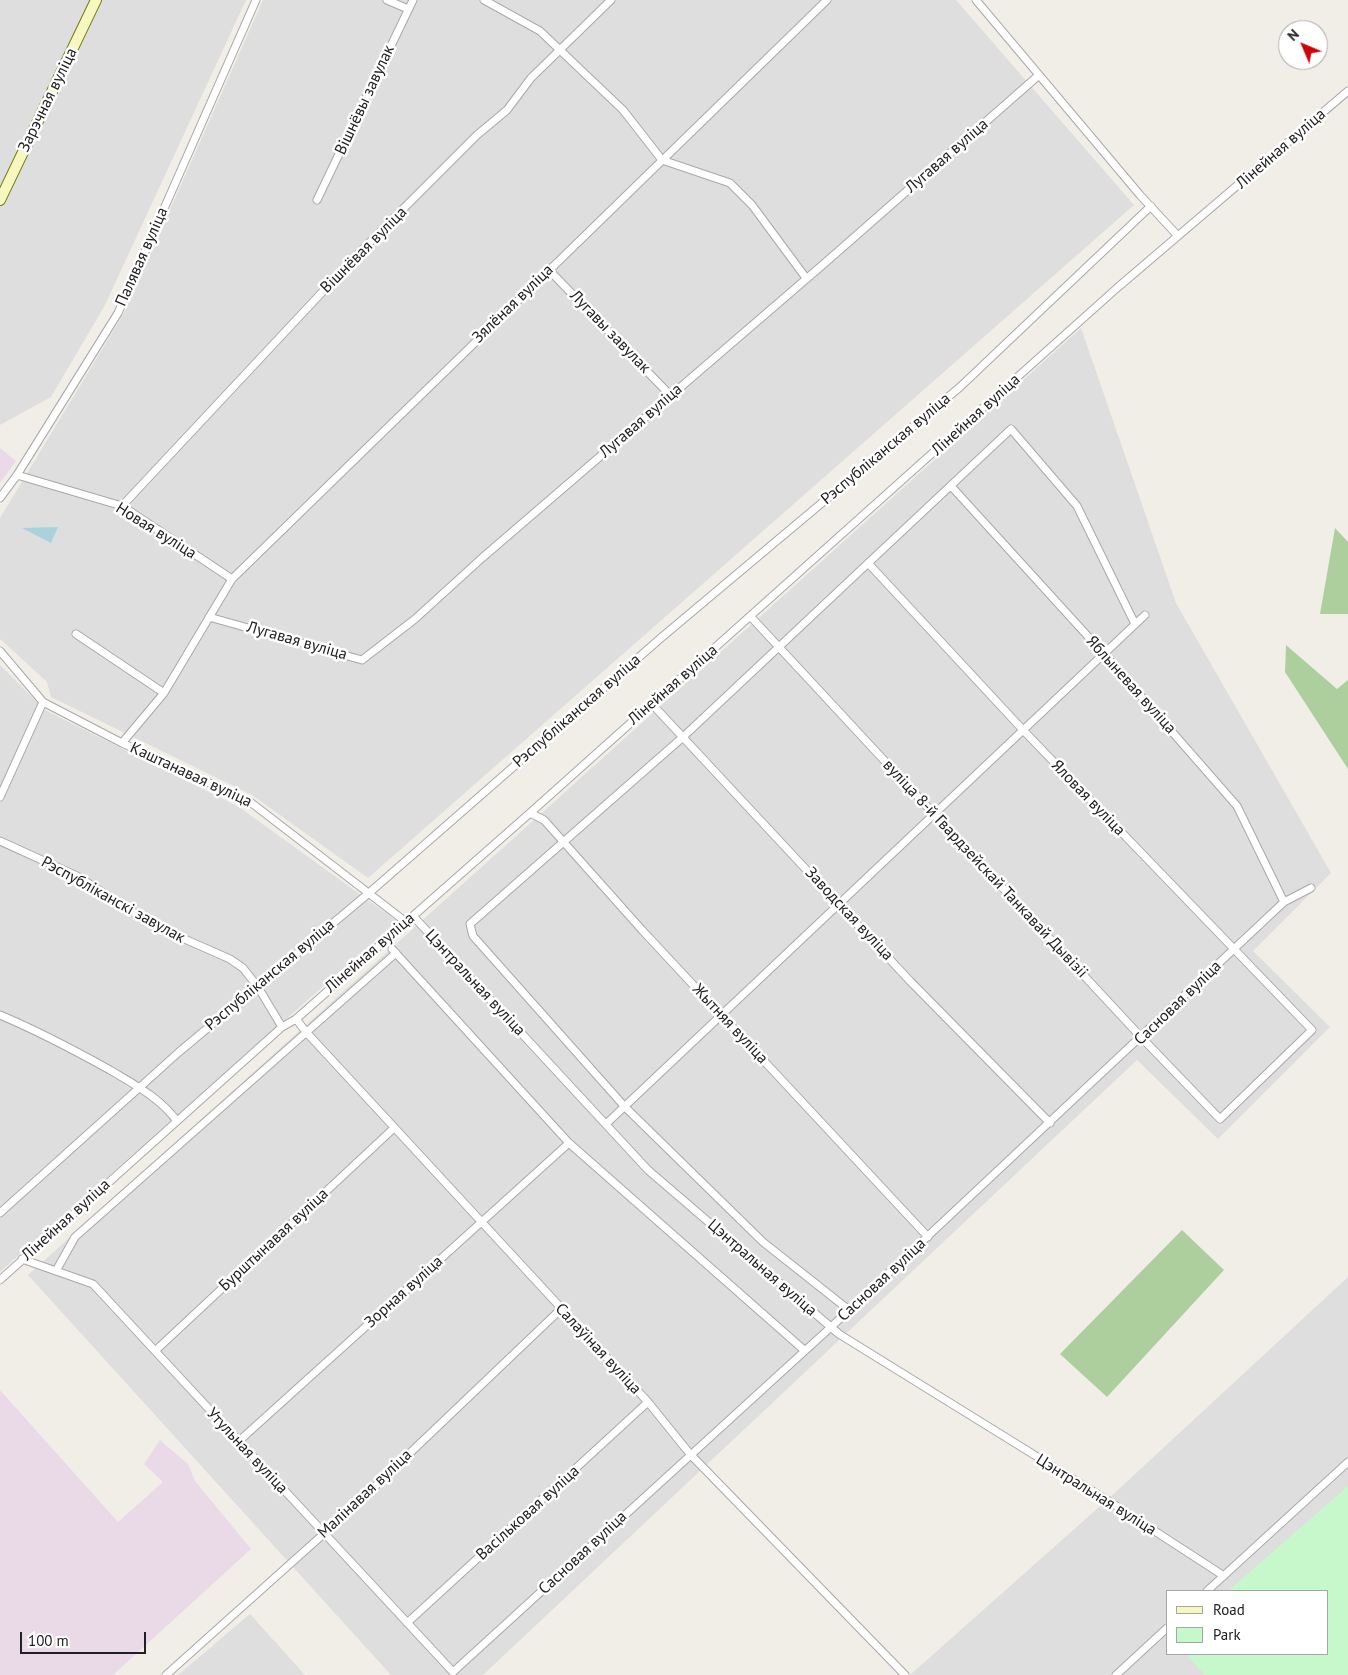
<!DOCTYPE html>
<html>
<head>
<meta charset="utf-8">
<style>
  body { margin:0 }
  #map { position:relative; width:1348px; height:1675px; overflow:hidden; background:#f1eee8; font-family:"PT Sans",sans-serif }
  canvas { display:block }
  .legend { position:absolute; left:1166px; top:1590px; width:162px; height:65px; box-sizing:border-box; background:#fff; border:1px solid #a6a6a6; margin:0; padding:6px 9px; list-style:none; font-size:15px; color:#212121 }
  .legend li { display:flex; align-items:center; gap:10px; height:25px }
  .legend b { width:25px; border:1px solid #a6a6a6 }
  .north { position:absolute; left:1278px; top:20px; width:50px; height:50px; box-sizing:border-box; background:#fff; border:1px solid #a6a6a6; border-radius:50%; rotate:315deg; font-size:14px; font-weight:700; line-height:20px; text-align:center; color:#212121 }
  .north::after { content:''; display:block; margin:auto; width:18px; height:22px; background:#cc0608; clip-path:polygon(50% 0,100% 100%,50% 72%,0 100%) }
  .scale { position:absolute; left:20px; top:1632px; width:126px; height:22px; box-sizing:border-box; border:2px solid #212121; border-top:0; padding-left:6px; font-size:15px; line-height:18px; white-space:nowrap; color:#212121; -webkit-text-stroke:4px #fff; paint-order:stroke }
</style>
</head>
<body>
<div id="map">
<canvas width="1348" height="1675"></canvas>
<ul class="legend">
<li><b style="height:6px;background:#f6f8bf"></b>Road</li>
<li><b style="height:14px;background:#c7f8cb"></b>Park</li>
</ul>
<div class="north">N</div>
<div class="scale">100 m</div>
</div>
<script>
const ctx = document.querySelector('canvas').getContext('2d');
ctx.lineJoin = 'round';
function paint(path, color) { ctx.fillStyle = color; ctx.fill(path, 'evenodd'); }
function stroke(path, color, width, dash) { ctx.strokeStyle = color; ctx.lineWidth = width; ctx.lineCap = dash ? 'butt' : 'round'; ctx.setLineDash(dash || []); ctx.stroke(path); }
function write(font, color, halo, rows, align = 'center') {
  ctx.font = font + ' "PT Sans",sans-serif'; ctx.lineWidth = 5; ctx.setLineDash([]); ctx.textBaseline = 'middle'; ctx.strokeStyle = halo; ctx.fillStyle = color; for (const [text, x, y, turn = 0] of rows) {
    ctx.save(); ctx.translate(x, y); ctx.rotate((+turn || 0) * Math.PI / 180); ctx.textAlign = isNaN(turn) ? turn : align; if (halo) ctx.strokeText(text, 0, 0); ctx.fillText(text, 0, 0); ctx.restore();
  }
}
const residential = new Path2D(`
  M 0,0 L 246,0 L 105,305 L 51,397 L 0,425 Z
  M 263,0 L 956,0 L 1134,205 L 368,878 L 252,795 L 51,697 L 47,682 L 0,639 L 0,518 L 124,313 Z
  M 1081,328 L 1176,603 L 1331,873 L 1253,951 L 1330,1027 L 1218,1139 L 1137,1060 L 483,1675 L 391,1675 L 28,1275 Z
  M 0,665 L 45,710 L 239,807 L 397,921 L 0,1272 Z
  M 1348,1277 L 1348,1675 L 910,1675 L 1107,1500 ZM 1167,1591 L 1327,1591 L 1327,1654 L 1167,1654 Z
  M 250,1614 L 305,1675 L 178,1675 Z`);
const industrial = new Path2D(`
  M 0,448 L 16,461 L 0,483 Z
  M 0,1390 L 118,1522 L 163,1482 L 144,1464 L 160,1440 L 188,1464 L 195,1481 L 251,1549 L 113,1675 L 0,1675 Z`);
const forest = new Path2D(`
  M 1335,528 L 1348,542 L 1348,614 L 1320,614 Z
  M 1286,645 L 1337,689 L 1348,680 L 1348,769 L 1285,672 Z
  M 1182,1230 L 1224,1270 L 1107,1397 L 1060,1354 Z`);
const park = new Path2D(`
  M 1348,1486 L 1348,1675 L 1205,1675 L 1186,1654 L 1327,1654 L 1327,1591 L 1228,1591 Z`);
const water = new Path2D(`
  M 58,527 L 51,543 L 22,528 Z`);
const street = new Path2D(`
  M 387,0 L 408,9
  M 484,0 L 540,31 L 623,110 L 662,160 L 730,183 L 752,205 L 806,278
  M 976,0 L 1140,195 L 1178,236
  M 317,200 L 413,0
  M 548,269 L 671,396
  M 15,478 L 17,475 L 122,506 L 232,579
  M 951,486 L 1104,654 L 1237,806 L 1284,902
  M 0,498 L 17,475 L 118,313 L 256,0
  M 122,506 L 356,256 L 477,135 L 507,110 L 531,78 L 611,0
  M 209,617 L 362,660 L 415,619 L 482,558 L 826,262 L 1039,75
  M 751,617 L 1141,1037 L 1220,1119 L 1312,1030 L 1023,730 L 868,563
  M 76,634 L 164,693
  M 0,651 L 43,702 L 122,743 L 249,801 L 406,922
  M 651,703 L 910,981 L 1050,1123
  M 122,743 L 164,693 L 232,579 L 827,0
  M 0,797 L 43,702
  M 530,813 L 544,820 L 642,930 L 928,1237
  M 0,841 L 77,876 L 155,926 L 230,959 L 243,968 L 258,987 L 282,1027
  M 413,916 L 648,1170 L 839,1334 L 1107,1500 L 1224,1576
  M 392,949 L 569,1143 L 804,1350
  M 0,1015 C 38,1031 74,1050 110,1070 C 135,1085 159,1097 177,1121
  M 296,1019 L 307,1033 L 648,1402 L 690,1454 L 905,1675
  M 606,1124 L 1145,615
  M 0,1213 L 179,1052 L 369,893 L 662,637 L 960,387 L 1151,206
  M 22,1259 L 93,1284 L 453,1672 L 831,1327 L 1284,902 L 1311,888
  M 56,1271 L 75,1237 L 396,953
  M 0,1280 L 282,1027 L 296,1019 L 530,813 L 1117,288 L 1348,91
  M 849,1310 L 763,1242 L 625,1107 L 473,936 L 470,924 L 683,737 L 1011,429 L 1077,506 L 1135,624
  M 155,1351 L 394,1128
  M 239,1441 L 569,1143
  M 1207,1591 L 1348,1462
  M 407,1623 L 648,1402
  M 166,1675 L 347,1513 L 561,1309
  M 1116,1675 L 1167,1628`);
const secondary = new Path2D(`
  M 0,200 L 96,0`);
const streetNames = [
  ["Зарэчная вуліца",48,100,-64],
  ["Вішнёвы завулак",365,100,-65],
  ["Лінейная вуліца",1281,149,-41],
  ["Лугавая вуліца",947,156,-41],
  ["Вішнёвая вуліца",364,250,-45],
  ["Палявая вуліца",142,257,-66],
  ["Зялёная вуліца",513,304,-44],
  ["Лугавы завулак",610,332,46],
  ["Лінейная вуліца",976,415,-42],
  ["Лугавая вуліца",641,421,-41],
  ["Рэспубліканская вуліца",886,449,-40],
  ["Новая вуліца",156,531,32],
  ["Лугавая вуліца",297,641,16],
  ["Лінейная вуліца",673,685,-41],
  ["Яблыневая вуліца",1131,685,48],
  ["Рэспубліканская вуліца",577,711,-41],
  ["Каштанавая вуліца",191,775,25],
  ["Яловая вуліца",1088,798,46],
  ["вуліца 8-й Гвардзейскай Танкавай Дывізіі",985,869,47],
  ["Рэспубліканскі завулак",113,900,29],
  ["Заводская вуліца",849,914,47],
  ["Лінейная вуліца",370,953,-41],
  ["Рэспубліканская вуліца",270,975,-40],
  ["Цэнтральная вуліца",475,983,47],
  ["Сасновая вуліца",1178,1003,-44],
  ["Жытняя вуліца",730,1024,47],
  ["Лінейная вуліца",66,1220,-42],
  ["Бурштынавая вуліца",274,1240,-43],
  ["Цэнтральная вуліца",762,1268,41],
  ["Сасновая вуліца",882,1280,-43],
  ["Зорная вуліца",404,1292,-42],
  ["Салаўіная вуліца",598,1349,47],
  ["Утульная вуліца",247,1451,47],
  ["Малінавая вуліца",365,1494,-43],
  ["Цэнтральная вуліца",1096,1495,32],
  ["Васільковая вуліца",528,1513,-42],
  ["Сасновая вуліца",583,1553,-43]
];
paint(residential, '#dfdede');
paint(industrial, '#eadae7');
paint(forest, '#adcf9e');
paint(park, '#c7f8cb');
paint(water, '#aad2dd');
stroke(street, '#a8a8a8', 9);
stroke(secondary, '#6d7808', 12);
stroke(street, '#fff', 7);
stroke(secondary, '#f6f8bf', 10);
write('16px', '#212121', '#fff', streetNames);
</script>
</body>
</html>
